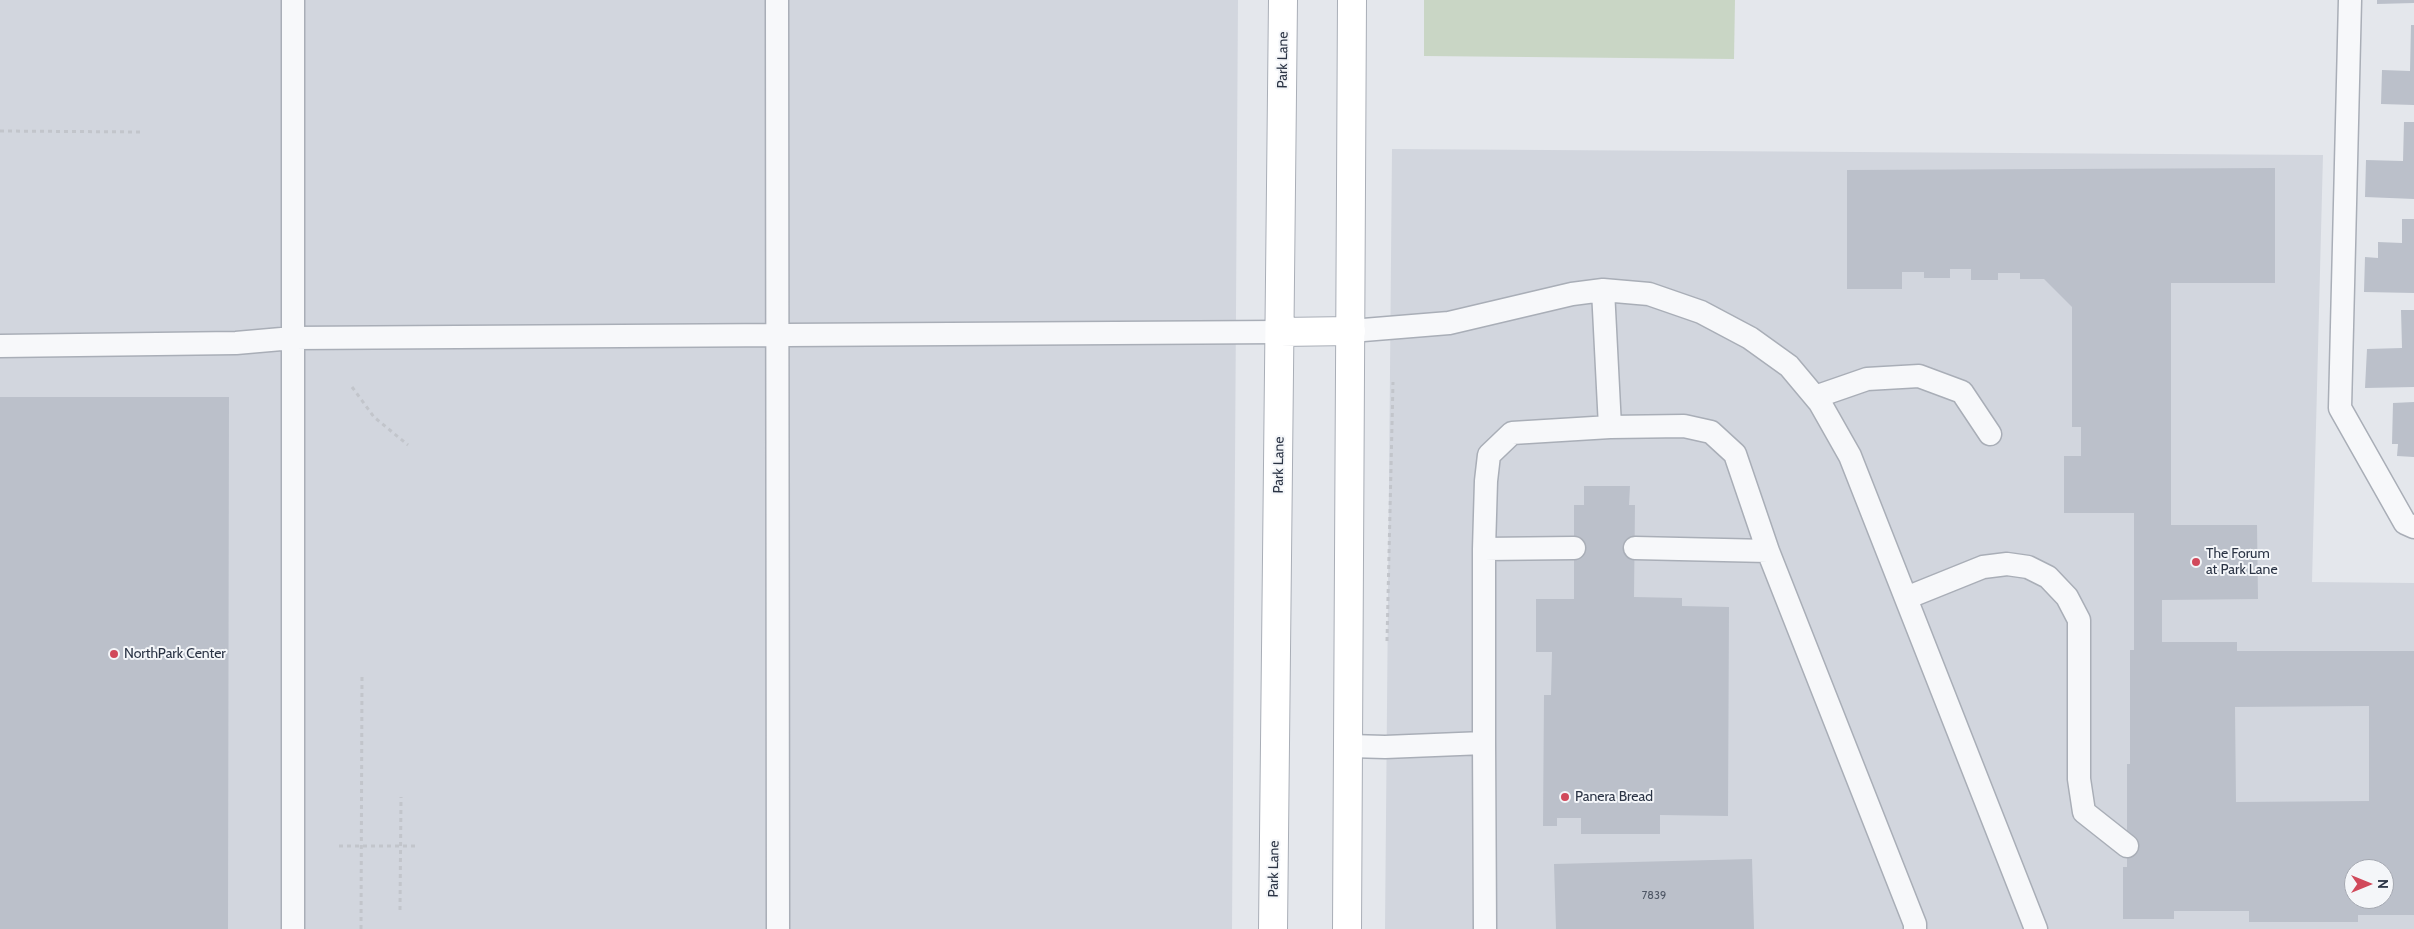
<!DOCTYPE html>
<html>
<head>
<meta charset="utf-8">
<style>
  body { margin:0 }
  #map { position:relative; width:2414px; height:929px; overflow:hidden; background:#e4e7ec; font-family:Cabin,sans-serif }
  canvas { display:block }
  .north { position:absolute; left:2344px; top:859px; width:50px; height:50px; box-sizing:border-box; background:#f4f6f9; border:1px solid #a4a8b1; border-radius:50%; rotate:90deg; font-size:14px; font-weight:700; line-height:20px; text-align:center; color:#2b3445 }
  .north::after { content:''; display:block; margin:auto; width:18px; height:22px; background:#d1495b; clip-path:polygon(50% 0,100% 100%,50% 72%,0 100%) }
</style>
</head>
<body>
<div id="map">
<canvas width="2414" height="929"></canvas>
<div class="north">N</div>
</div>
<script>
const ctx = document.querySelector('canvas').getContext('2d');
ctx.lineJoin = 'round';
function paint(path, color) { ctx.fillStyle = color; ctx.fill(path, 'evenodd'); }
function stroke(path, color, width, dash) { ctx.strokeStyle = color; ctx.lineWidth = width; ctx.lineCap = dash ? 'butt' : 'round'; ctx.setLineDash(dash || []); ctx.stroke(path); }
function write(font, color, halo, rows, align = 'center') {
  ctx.font = font + ' Cabin,sans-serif'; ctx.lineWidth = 4; ctx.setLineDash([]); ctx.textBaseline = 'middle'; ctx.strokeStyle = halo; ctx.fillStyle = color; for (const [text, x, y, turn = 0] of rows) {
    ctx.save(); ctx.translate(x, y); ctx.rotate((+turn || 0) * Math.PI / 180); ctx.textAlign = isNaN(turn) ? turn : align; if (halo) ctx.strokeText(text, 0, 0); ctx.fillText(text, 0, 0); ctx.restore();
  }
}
const built = new Path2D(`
  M 0,0 L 1238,0 L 1232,929 L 0,929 Z
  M 1392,149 L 2323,155 L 2312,582 L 2414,583 L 2414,929 L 1385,929 ZM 2354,869 L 2384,869 L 2384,899 L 2354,899 Z`);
const green = new Path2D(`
  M 1424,0 L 1735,0 L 1734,59 L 1424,56 Z`);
const building = new Path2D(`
  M 2377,0 L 2414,0 L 2414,3 L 2377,4 Z
  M 2411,25 L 2414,25 L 2414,105 L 2381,104 L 2382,70 L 2410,71 Z
  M 2404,122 L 2414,122 L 2414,199 L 2365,197 L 2366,160 L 2403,161 Z
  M 2275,168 L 2275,283 L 2171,283 L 2171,525 L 2257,525 L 2258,599 L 2162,600 L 2162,642 L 2237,642 L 2237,651 L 2414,651 L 2414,915 L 2358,915 L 2358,922 L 2249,922 L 2249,911 L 2174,911 L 2174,919 L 2123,919 L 2123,867 L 2127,867 L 2127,764 L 2130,764 L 2130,650 L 2134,650 L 2134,513 L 2064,513 L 2064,456 L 2081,456 L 2081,427 L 2072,427 L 2072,307 L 2044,279 L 2020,279 L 2020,273 L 1998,273 L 1998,280 L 1971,280 L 1971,269 L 1950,269 L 1950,278 L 1924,278 L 1924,272 L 1902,272 L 1902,289 L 1847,289 L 1847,170 ZM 2369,706 L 2369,801 L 2236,802 L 2235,707 ZM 2354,869 L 2384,869 L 2384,899 L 2354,899 Z
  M 2402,219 L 2414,219 L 2414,293 L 2364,292 L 2365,257 L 2378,258 L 2378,242 L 2402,243 Z
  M 2401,310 L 2414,310 L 2414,387 L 2365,388 L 2367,349 L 2402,348 Z
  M 0,397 L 229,397 L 228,929 L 0,929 Z
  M 2414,402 L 2414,457 L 2397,456 L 2398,444 L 2392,444 L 2393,403 Z
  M 1584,486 L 1630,486 L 1629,505 L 1635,505 L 1634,597 L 1682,598 L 1682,606 L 1729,607 L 1728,816 L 1660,815 L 1660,834 L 1581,834 L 1581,818 L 1557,818 L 1557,826 L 1543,826 L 1544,695 L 1551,695 L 1552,652 L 1536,652 L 1536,599 L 1574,599 L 1574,505 L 1584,505 Z
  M 1752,859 L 1754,929 L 1556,929 L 1554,864 Z`);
const path = new Path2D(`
  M 0,131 L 143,132
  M 352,387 L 374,417 L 408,445
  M 1387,641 L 1393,382
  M 339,846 L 418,846
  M 400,910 L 401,797
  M 361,929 L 362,676`);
const lane = new Path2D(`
  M 293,0 L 293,929
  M 777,0 L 778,929
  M 2350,0 L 2340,408 L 2405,523 L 2414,527
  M 1351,331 L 1449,323 L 1572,294 L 1603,290 L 1649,294 L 1701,312 L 1750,338 L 1789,366 L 1820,403 L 1850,456 L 2036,929
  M 0,346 L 236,343 L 293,338 L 1280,332
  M 1815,397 L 1867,379 L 1919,376 L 1962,392 L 1990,434
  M 1610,427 L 1684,426 L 1711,432 L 1735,454 L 1768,551 L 1915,924 L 1915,929
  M 1635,548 L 1768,551
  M 1484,549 L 1574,548
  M 1906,598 L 1983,567 L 2007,564 L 2028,567 L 2048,577 L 2067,597 L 2079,620 L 2079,779 L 2084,812 L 2127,846
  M 1484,743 L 1485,929
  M 1350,746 L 1385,747 L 1484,743 L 1484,549 L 1486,481 L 1489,455 L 1512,433 L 1610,427 L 1603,290`);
const secondary = new Path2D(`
  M 1280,332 L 1351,331
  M 1273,929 L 1283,0
  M 1347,929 L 1352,0`);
const markers = [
  [2196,562,5,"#d1495b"],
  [114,654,5,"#d1495b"],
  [1565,797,5,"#d1495b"]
];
const numberNames = [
  ["7839",1654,896]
];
const streetNames = [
  ["Park Lane",1283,60,-89],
  ["Park Lane",1279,465,-89],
  ["Park Lane",1274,869,-89]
];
const poiNames = [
  ["The Forum",2206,554],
  ["at Park Lane",2206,570],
  ["NorthPark Center",124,654],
  ["Panera Bread",1575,797]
];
paint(built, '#d2d6de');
paint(green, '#c9d6c5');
paint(building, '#bbc0ca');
stroke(lane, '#a9aeb7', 25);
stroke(secondary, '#a9aeb7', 30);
stroke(path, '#c2c5cb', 3, [4, 4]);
stroke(lane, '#f7f8fa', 22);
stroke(secondary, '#fff', 28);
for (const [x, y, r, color] of markers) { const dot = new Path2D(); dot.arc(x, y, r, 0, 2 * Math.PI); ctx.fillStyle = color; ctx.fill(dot); stroke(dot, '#f4f6f9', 2); }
write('11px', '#4f5766', null, numberNames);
write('14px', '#2b3445', '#f4f6f9', streetNames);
write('14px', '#2b3445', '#f4f6f9', poiNames, 'left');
</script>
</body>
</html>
